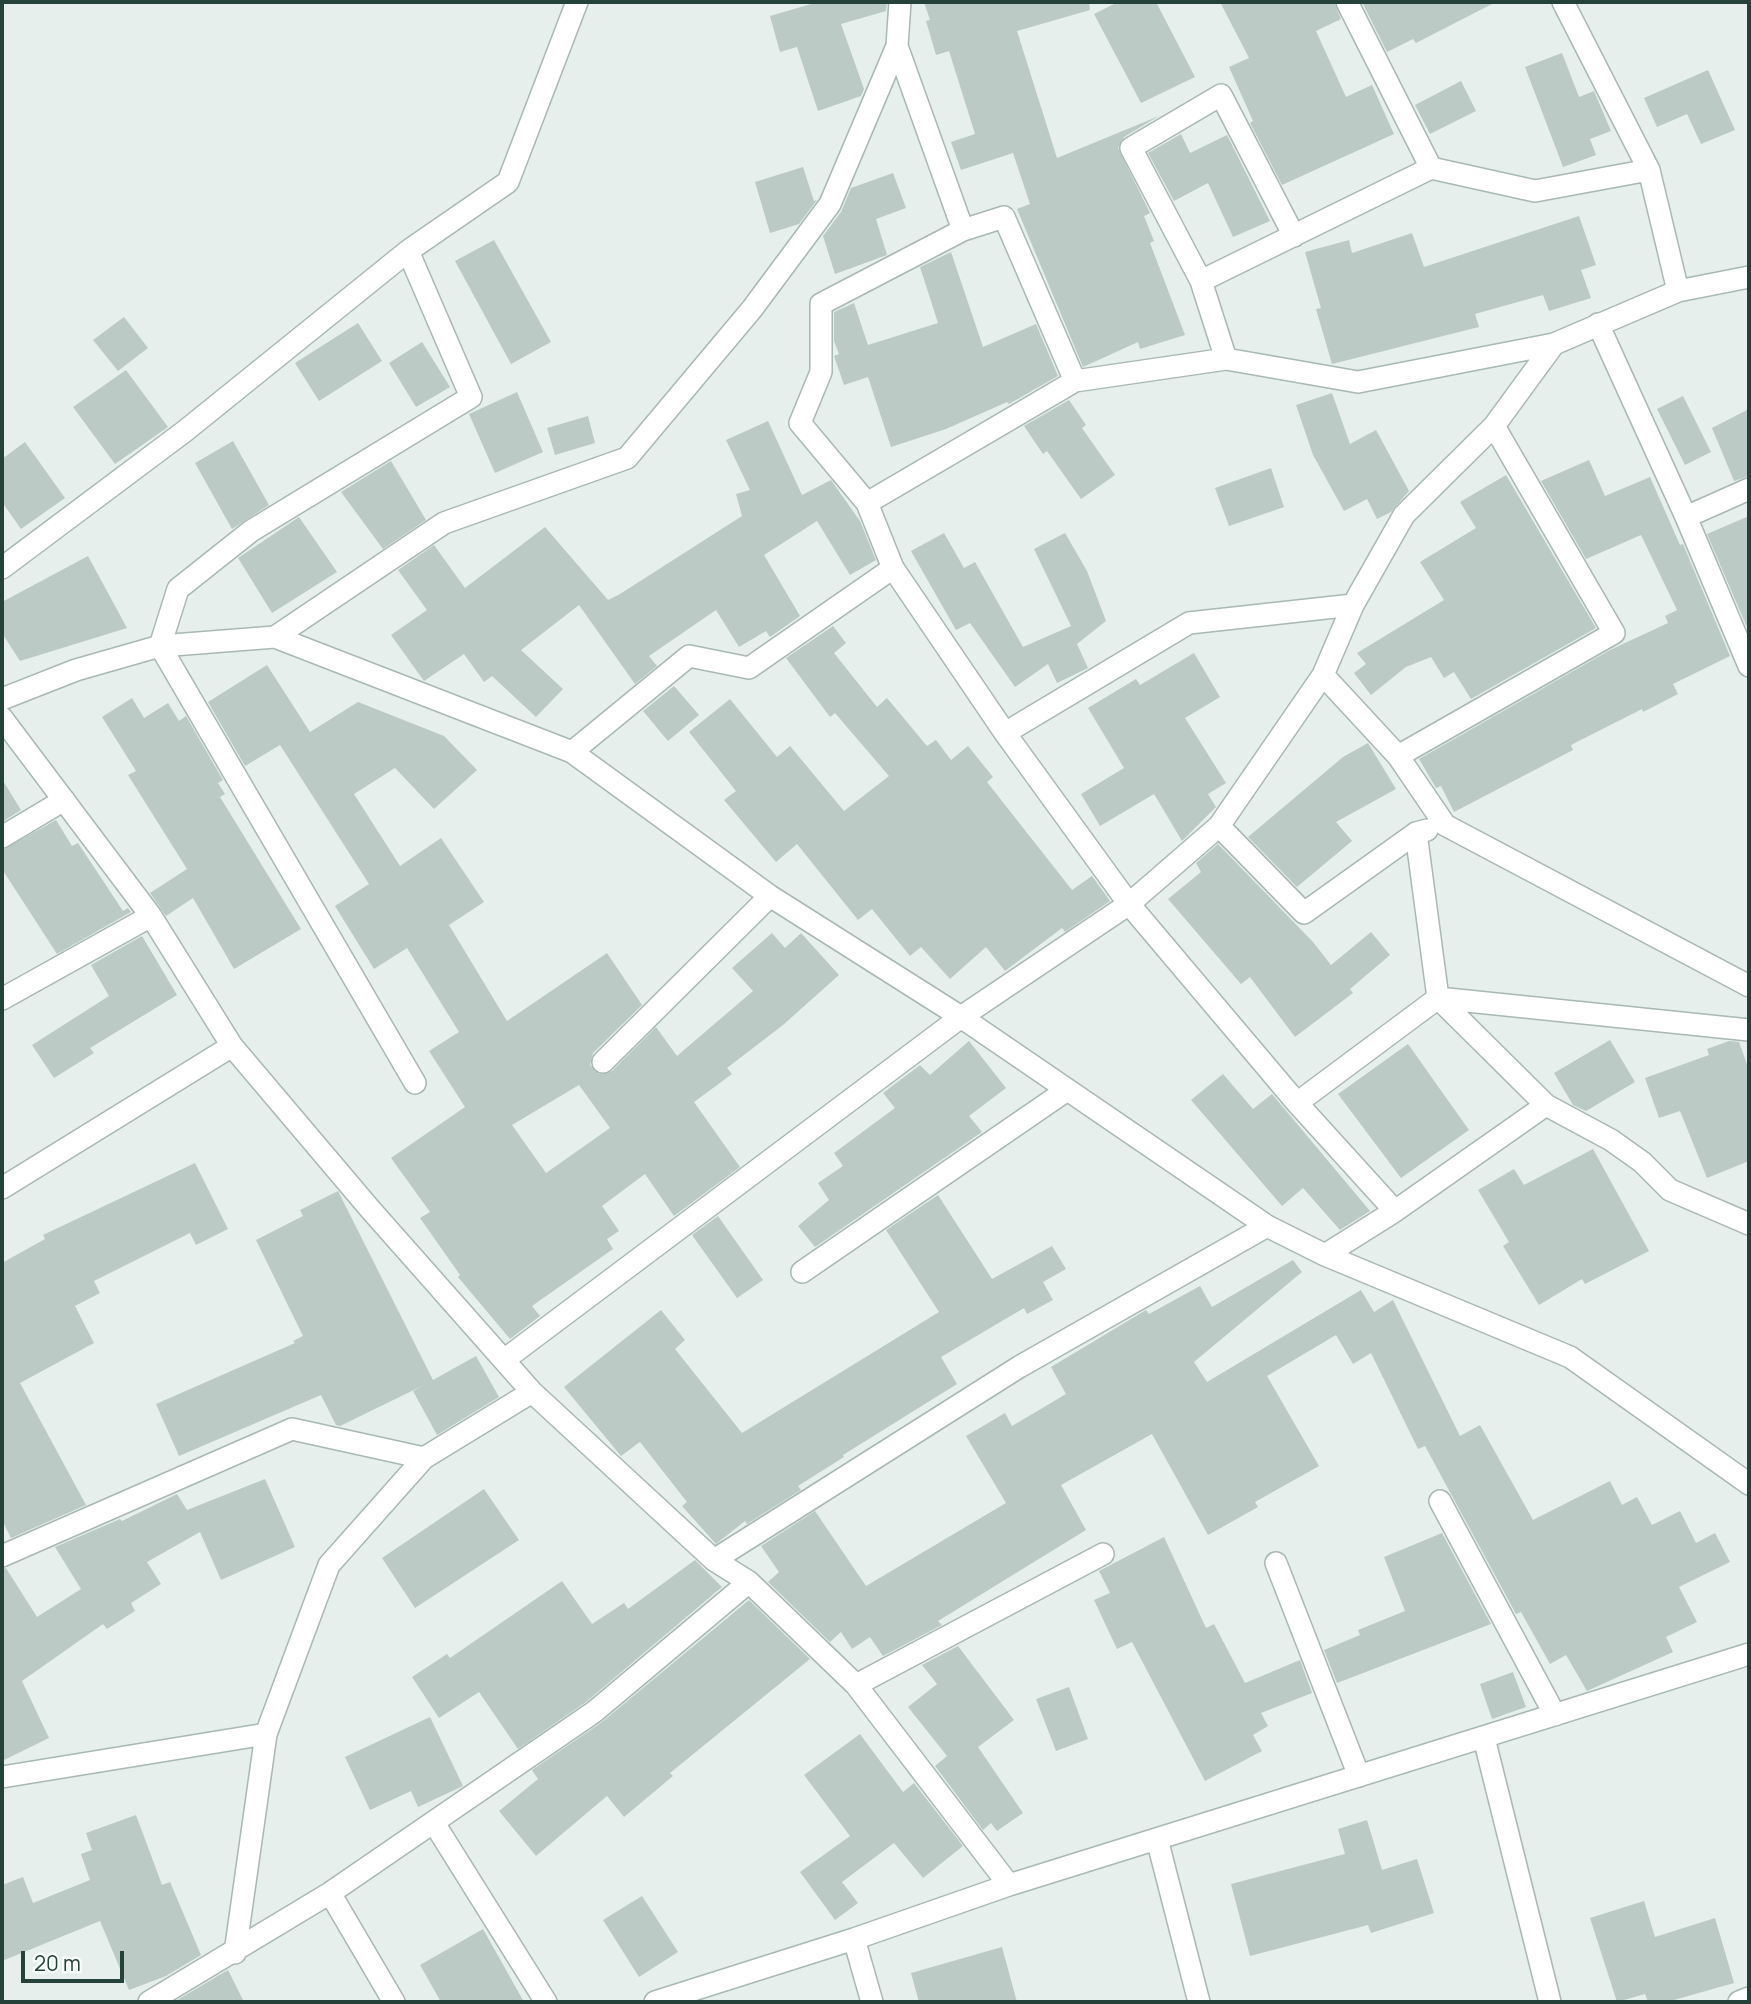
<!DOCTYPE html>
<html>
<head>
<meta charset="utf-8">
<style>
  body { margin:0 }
  #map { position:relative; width:1751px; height:2004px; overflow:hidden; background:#e6efeb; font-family:Manrope,sans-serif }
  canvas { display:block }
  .frame { position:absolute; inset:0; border:4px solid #24423a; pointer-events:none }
  .scale { position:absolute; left:21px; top:1951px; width:103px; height:32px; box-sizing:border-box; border:4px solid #24423a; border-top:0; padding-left:9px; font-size:21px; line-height:24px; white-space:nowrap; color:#24423a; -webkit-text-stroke:5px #f7fbf9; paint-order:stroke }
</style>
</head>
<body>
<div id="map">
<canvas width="1751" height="2004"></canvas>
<div class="frame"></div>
<div class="scale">20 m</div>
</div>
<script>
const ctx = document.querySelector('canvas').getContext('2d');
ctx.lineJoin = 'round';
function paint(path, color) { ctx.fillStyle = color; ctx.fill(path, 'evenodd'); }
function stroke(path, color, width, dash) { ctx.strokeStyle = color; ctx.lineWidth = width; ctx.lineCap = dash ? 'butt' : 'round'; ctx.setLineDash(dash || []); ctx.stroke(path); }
const building = new Path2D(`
  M 818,2 L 887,2 L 886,11 L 841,24 L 864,89 L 861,96 L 818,111 L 797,47 L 780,52 L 770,16 Z
  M 924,2 L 1089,2 L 1090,10 L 1017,31 L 1057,158 L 1159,116 L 1124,137 L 1118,148 L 1150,213 L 1144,216 L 1154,241 L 1150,243 L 1185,335 L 1140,349 L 1138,342 L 1083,367 L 1017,209 L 1030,204 L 1013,153 L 961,170 L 951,142 L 975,134 L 949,51 L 936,55 L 926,21 L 930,20 Z
  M 1118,2 L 1156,2 L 1195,77 L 1141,103 L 1094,14 Z
  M 1220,2 L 1334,2 L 1341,19 L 1316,31 L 1346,97 L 1372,85 L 1394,134 L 1282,185 L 1250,123 L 1253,121 L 1229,67 L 1249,58 Z
  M 1362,2 L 1496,2 L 1416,43 L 1413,39 L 1387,52 Z
  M 1562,53 L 1579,97 L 1594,91 L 1611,131 L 1590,139 L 1596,155 L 1563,167 L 1525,67 Z
  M 1708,70 L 1735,130 L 1701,144 L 1687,114 L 1657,127 L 1644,98 Z
  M 1461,81 L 1476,111 L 1430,134 L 1415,105 Z
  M 1181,134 L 1190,153 L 1227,135 L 1270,221 L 1233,237 L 1208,183 L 1174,201 L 1148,153 Z
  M 803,167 L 814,201 L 817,200 L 799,224 L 770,233 L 755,182 Z
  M 893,173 L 906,208 L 876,219 L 887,255 L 835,274 L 823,236 L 841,212 L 851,188 Z
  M 1579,216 L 1596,265 L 1581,270 L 1591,298 L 1549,311 L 1543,295 L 1475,314 L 1479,327 L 1332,364 L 1316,309 L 1321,308 L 1305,252 L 1349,240 L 1352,253 L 1412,233 L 1424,267 Z
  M 494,240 L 551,342 L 511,364 L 455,261 Z
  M 951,252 L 983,347 L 1036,324 L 1058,376 L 1009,404 L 1007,402 L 946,429 L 891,447 L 868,377 L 844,385 L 834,356 L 839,354 L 834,341 L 834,312 L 854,303 L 868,345 L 938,323 L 920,267 Z
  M 124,317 L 148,348 L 118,371 L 93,340 Z
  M 358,323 L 382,361 L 319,401 L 295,363 Z
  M 422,342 L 450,387 L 416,407 L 389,363 Z
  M 126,370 L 168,427 L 115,464 L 73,407 Z
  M 517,392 L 543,452 L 495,473 L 469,414 Z
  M 1332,393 L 1350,444 L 1376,430 L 1409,491 L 1391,512 L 1377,519 L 1367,499 L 1344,511 L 1313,455 L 1296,405 Z
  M 1683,396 L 1711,452 L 1685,465 L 1657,409 Z
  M 1069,400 L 1086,425 L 1082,428 L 1115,475 L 1081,499 L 1047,451 L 1043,454 L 1024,426 Z
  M 1749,409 L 1749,476 L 1734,481 L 1712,428 Z
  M 588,416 L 595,443 L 555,455 L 547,428 Z
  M 768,421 L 802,495 L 831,480 L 860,521 L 876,560 L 850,575 L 817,521 L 764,555 L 800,616 L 770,637 L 766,631 L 739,647 L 716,610 L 649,656 L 657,666 L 635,684 L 579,605 L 521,650 L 563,689 L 536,717 L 492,676 L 484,682 L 464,654 L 424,681 L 391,635 L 427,610 L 398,570 L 434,545 L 465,588 L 545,527 L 608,600 L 620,594 L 742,516 L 736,494 L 750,490 L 726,440 Z
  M 233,441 L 269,505 L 232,529 L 195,463 Z
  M 25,442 L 65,498 L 21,529 L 2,502 L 2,459 Z
  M 1589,460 L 1605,496 L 1650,477 L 1680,545 L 1683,544 L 1730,656 L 1673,684 L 1678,694 L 1643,712 L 1642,709 L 1571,745 L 1573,750 L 1454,812 L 1441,786 L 1436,788 L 1419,759 L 1610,650 L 1668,623 L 1665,616 L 1677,610 L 1641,535 L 1586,559 L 1541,481 Z
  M 391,461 L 426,520 L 383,549 L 341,492 Z
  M 1271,468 L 1284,507 L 1229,526 L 1215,488 Z
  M 1506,475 L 1596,628 L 1471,699 L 1454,672 L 1444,678 L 1431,657 L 1406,667 L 1371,695 L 1354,673 L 1366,664 L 1357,653 L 1444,600 L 1420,562 L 1476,528 L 1460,502 Z
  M 1749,516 L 1749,632 L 1707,534 Z
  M 299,517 L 337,572 L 272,613 L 238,558 Z
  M 944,533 L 964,568 L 975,562 L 1023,647 L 1071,626 L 1034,549 L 1065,533 L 1087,571 L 1106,621 L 1077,644 L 1088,668 L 1057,683 L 1048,664 L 1015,687 L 970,623 L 956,630 L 911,551 Z
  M 88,556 L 127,628 L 20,661 L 2,633 L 2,602 Z
  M 833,626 L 846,643 L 834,653 L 877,707 L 887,698 L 927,746 L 936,740 L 951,760 L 968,746 L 993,777 L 987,782 L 1072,890 L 1092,876 L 1110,901 L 1065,932 L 1062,928 L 1005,971 L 986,947 L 950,979 L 921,947 L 910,956 L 872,909 L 858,920 L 797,844 L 776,862 L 724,800 L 736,791 L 689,732 L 730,699 L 777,757 L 790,746 L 844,811 L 889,776 L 835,713 L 830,717 L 786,658 Z
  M 1194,653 L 1220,697 L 1185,718 L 1226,783 L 1208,794 L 1216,807 L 1182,841 L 1154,794 L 1100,826 L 1081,794 L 1124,768 L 1088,708 L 1136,679 L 1140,685 Z
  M 267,665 L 310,732 L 358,702 L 444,736 L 477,770 L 434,809 L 395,768 L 354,794 L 400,866 L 441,838 L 484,902 L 449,925 L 507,1021 L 607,953 L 642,1005 L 593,1053 L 590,1065 L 599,1074 L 612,1071 L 656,1027 L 677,1056 L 753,991 L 732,968 L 772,933 L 785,948 L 801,933 L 839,975 L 783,1025 L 727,1068 L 732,1074 L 694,1102 L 740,1167 L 674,1216 L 645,1174 L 602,1206 L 619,1231 L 607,1239 L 613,1249 L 532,1306 L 540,1316 L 510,1339 L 458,1277 L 460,1275 L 420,1218 L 430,1212 L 391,1158 L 465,1107 L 429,1051 L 459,1032 L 407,948 L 374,969 L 335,906 L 369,884 L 280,745 L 245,766 L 208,702 ZM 579,1085 L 610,1128 L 546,1173 L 512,1125 Z
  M 674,686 L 699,715 L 668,741 L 643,711 Z
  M 132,698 L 144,718 L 168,703 L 179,721 L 186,716 L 223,780 L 218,783 L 225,794 L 220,797 L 301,929 L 234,969 L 193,898 L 166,916 L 150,893 L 187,869 L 128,775 L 136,771 L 102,717 Z
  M 1368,743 L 1396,789 L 1336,822 L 1352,841 L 1297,887 L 1248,837 L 1343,757 Z
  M 2,779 L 21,810 L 2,822 Z
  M 56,820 L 72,846 L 78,843 L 123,911 L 128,908 L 131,912 L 57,954 L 2,869 L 2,850 Z
  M 1218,844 L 1313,942 L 1331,965 L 1371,932 L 1390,955 L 1350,989 L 1353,993 L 1295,1037 L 1250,977 L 1241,984 L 1168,899 L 1201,872 L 1196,863 Z
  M 142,936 L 177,995 L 90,1048 L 94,1053 L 54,1078 L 32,1045 L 109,996 L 91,965 Z
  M 1610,1040 L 1635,1082 L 1586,1111 L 1573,1105 L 1554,1073 Z
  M 969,1041 L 1006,1088 L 969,1116 L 982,1132 L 815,1247 L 798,1226 L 829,1200 L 818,1183 L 843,1166 L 834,1153 L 895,1108 L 883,1093 L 920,1065 L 930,1075 Z
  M 1729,1041 L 1739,1042 L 1749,1070 L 1749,1161 L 1707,1178 L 1680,1111 L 1659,1118 L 1645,1078 L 1709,1055 L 1707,1049 Z
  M 1408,1044 L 1469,1130 L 1401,1178 L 1338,1094 Z
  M 1223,1074 L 1253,1109 L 1272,1094 L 1370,1211 L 1340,1230 L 1303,1188 L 1282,1206 L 1191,1100 Z
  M 1593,1149 L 1649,1251 L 1585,1284 L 1582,1279 L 1539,1305 L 1503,1246 L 1509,1242 L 1478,1190 L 1514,1169 L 1524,1185 Z
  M 195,1163 L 228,1229 L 196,1245 L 190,1233 L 94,1281 L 100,1293 L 75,1306 L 94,1343 L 20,1383 L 86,1505 L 11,1538 L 2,1520 L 2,1263 L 45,1239 L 43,1235 Z
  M 338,1191 L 433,1380 L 476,1356 L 499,1397 L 437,1435 L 413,1391 L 424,1385 L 340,1426 L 336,1425 L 321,1395 L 179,1456 L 156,1404 L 295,1343 L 293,1341 L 303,1336 L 256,1240 L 303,1216 L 300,1210 Z
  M 938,1195 L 992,1279 L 1052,1246 L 1066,1269 L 1043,1282 L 1053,1300 L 1027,1314 L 1024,1308 L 941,1357 L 957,1384 L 843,1455 L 844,1457 L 798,1486 L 801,1490 L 747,1524 L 745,1521 L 716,1544 L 682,1506 L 687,1502 L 640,1442 L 621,1456 L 564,1387 L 661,1310 L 685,1340 L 675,1349 L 742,1433 L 939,1312 L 886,1230 Z
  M 718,1216 L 763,1280 L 737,1298 L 692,1235 Z
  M 1293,1260 L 1302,1272 L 1194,1362 L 1207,1382 L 1361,1290 L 1374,1312 L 1393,1300 L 1460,1436 L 1480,1425 L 1533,1520 L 1610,1481 L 1622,1505 L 1637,1497 L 1652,1525 L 1680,1511 L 1696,1543 L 1715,1533 L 1730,1562 L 1679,1587 L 1697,1622 L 1666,1637 L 1673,1652 L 1587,1691 L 1566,1655 L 1550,1664 L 1521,1612 L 1516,1614 L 1425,1446 L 1418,1449 L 1371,1353 L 1353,1364 L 1336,1335 L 1267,1376 L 1319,1466 L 1255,1502 L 1258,1507 L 1208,1535 L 1152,1434 L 1061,1485 L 1086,1530 L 938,1621 L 942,1625 L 883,1656 L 870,1637 L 852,1649 L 841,1632 L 830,1642 L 768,1582 L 779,1572 L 761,1546 L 815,1511 L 866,1586 L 1006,1503 L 966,1436 L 1005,1413 L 1012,1426 L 1066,1394 L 1051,1367 L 1146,1310 L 1149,1314 L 1200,1286 L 1212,1307 Z
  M 265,1479 L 295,1547 L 221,1580 L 200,1532 L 147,1562 L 161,1584 L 131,1603 L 135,1611 L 107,1629 L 103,1624 L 22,1681 L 49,1738 L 2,1761 L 2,1569 L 6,1568 L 37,1617 L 81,1589 L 55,1547 L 120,1519 L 122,1521 L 177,1494 L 187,1510 Z
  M 484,1489 L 519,1540 L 415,1608 L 382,1558 Z
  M 1442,1533 L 1491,1624 L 1337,1683 L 1324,1650 L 1360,1635 L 1358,1630 L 1405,1611 L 1384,1557 Z
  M 1164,1537 L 1206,1628 L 1214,1624 L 1245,1683 L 1300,1660 L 1312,1693 L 1261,1713 L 1268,1726 L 1253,1735 L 1262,1751 L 1205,1781 L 1132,1642 L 1117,1649 L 1094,1600 L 1110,1593 L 1099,1571 Z
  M 695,1560 L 722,1587 L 586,1702 L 518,1749 L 479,1692 L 439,1718 L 412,1677 L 447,1654 L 450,1658 L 562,1581 L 592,1624 L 624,1603 L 628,1609 Z
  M 749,1600 L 810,1659 L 670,1773 L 673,1776 L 624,1817 L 607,1796 L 536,1856 L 499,1811 L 538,1779 L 532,1770 L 602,1722 Z
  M 958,1646 L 1014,1720 L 978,1747 L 1023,1813 L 997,1831 L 991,1823 L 983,1830 L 935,1766 L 947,1756 L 908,1707 L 937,1684 L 922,1665 Z
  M 1513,1672 L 1526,1707 L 1492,1719 L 1480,1684 Z
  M 1069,1687 L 1088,1739 L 1056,1751 L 1036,1699 Z
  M 430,1717 L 463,1786 L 418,1807 L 411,1791 L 370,1810 L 345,1757 Z
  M 860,1734 L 903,1792 L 914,1783 L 963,1846 L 923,1878 L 894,1843 L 842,1882 L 858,1903 L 835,1920 L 800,1872 L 850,1836 L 804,1775 Z
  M 136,1815 L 162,1885 L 170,1882 L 201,1955 L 166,1976 L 129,1990 L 100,1921 L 2,1961 L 2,1885 L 23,1877 L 33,1903 L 90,1880 L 81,1854 L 92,1850 L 86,1833 Z
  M 1367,1820 L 1382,1870 L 1417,1859 L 1434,1913 L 1371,1933 L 1368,1925 L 1250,1956 L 1231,1884 L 1345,1854 L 1338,1829 Z
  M 642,1896 L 678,1952 L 639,1977 L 603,1920 Z
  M 1644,1901 L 1655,1937 L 1715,1918 L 1734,1983 L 1667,2002 L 1648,2002 L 1645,1994 L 1617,2002 L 1590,1918 Z
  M 483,1929 L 524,2002 L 441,2002 L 420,1965 Z
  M 1002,1947 L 1017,2002 L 919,2002 L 911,1973 Z
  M 228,1970 L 244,2002 L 174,2002 L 221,1974 Z`);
const minor = new Path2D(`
  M 1347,2 L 1431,168
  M 1563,2 L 1649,170 L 1678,291
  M 897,46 L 963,230
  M 1201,281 L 1131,148 L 1221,95 L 1294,236
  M 1598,324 L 1686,517 L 1749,666
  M 1226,359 L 1201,281 L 1431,168 L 1535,191 L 1649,170
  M 867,503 L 800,423 L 821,372 L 821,304 L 963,230 L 1004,217 L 1075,381
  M 1686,517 L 1749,489
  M 2,568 L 185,431 L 408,251
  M 275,637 L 444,523 L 627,458 L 752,309 L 830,204 L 897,46 L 900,2
  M 1323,675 L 1398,756 L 1614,633 L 1494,426
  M 2,699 L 76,670 L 160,646 L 275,637 L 572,752 L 770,896 L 961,1017 L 1267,1226 L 1325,1255 L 1570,1357 L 1749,1484
  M 2,718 L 151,916 L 232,1046 L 370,1209 L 532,1392 L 714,1560 L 749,1582 L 856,1685 L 1009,1885
  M 1005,733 L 1189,623 L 1353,605
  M 572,752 L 689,656 L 749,668 L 893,568
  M 1398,756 L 1445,825 L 1749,986
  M 1219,826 L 1304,913 L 1416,833 L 1427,830
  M 1416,833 L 1438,998 L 1546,1105
  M 2,837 L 64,800
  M 2,999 L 151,916
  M 603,1062 L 770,896
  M 415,1083 L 160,646 L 178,589 L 251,531 L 471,397 L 408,251 L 508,182 L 577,2
  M 1297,1103 L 1438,998 L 1749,1030
  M 2,1188 L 232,1046
  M 1395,1211 L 1546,1105 L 1611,1140 L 1642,1162 L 1670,1190 L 1749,1224
  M 1325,1255 L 1395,1211 L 1297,1103 L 1129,904 L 1005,733 L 893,568 L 867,503 L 1075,381 L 1226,359 L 1358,382 L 1554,344 L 1678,291 L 1749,277
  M 802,1272 L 1067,1090
  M 504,1360 L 961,1017 L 1129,904 L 1219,826 L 1323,675 L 1353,605 L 1404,515 L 1494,426 L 1554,344
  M 1440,1501 L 1555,1715
  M 2,1556 L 292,1429 L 424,1458 L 532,1392
  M 714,1560 L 1019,1367 L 1267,1226
  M 1276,1563 L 1359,1776
  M 856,1685 L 1103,1554
  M 1484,1738 L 1550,2002
  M 2,1777 L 266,1734
  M 434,1823 L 546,2002
  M 1157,1839 L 1199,2002
  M 330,1893 L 394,2002
  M 854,1939 L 872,2002
  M 235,1953 L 266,1734 L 329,1565 L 424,1458
  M 149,2002 L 330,1893 L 594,1712 L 749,1582
  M 655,2002 L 854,1939 L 1009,1885 L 1749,1654
  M 1739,2002 L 1749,1998`);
paint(building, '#bbcac4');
stroke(minor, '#a8b8b2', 24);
stroke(minor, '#fff', 21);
</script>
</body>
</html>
